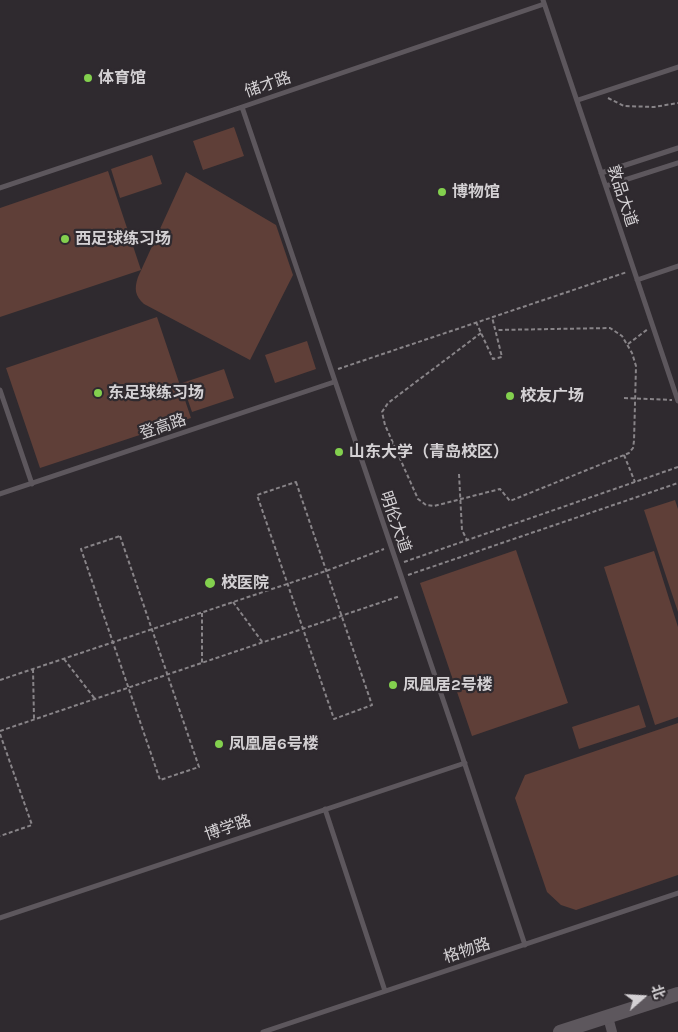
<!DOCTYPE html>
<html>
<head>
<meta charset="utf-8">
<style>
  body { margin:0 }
  #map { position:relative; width:678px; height:1032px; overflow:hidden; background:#2f2a2f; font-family:Karla,"Noto Sans SC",sans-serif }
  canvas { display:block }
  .north { position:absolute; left:618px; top:972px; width:50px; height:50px; -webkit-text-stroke:4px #2f2a2f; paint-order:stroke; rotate:71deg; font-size:14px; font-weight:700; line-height:20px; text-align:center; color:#d4d1d4 }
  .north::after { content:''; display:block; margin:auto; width:18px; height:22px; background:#d4d1d4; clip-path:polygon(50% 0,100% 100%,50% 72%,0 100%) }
</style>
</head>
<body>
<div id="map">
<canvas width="678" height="1032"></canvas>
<div class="north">北</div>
</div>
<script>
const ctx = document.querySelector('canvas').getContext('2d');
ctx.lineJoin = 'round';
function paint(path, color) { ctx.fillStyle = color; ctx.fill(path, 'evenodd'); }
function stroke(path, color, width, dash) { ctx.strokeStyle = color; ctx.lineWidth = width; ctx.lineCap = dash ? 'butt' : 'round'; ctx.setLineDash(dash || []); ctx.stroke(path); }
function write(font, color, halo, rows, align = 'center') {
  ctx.font = font + ' Karla,"Noto Sans SC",sans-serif'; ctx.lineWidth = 4.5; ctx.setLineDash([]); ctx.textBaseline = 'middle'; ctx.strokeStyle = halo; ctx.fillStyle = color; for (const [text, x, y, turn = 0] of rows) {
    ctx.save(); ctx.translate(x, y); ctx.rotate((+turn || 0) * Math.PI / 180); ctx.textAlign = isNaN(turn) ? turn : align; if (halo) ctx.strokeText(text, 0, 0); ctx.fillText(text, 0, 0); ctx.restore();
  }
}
const green = new Path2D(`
  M 234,127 L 244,156 L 203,170 L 193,141 Z
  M 152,155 L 162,184 L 120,198 L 111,169 Z
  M 108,171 L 141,270 L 0,317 L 0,208 Z
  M 186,172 L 276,225 L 293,275 L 250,360 L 144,304 C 135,296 134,289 138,277 Z
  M 157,317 L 191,418 L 40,468 L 6,368 Z
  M 307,341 L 316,369 L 275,383 L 265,355 Z
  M 224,369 L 234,398 L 192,412 L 182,383 Z
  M 675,500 L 678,509 L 678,612 L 644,510 Z
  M 516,550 L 568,703 L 472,736 L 420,583 Z
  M 654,551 L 678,627 L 678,717 L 655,725 L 604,567 Z
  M 639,705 L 646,727 L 579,749 L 572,727 Z
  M 678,723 L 678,875 L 576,910 L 561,905 L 547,892 L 515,798 L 525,775 Z`);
const path = new Path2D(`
  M 608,98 L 624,106 L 654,107 L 678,103
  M 476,322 L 493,359 L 502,357 L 492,317
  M 481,333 L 388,403 L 382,412 L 385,425 L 418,499 L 426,505 L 434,506 L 500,489 L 510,501 L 629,453 L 633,448 L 634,441 L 636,366 L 632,353 L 622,336 L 610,328 L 496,330
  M 628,344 L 648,329
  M 338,369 L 627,272
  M 624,398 L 672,400
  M 624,455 L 635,482
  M 369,456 L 393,443
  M 459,474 L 462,530 L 467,540
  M 296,482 L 372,705 L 334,719 L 257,495 Z
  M 120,536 L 199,767 L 160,780 L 81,549 Z
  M 404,562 L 678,467
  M 408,575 L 678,483
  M 233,602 L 263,643
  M 202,613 L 202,663
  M 64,659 L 95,699
  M 33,669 L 34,719
  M 0,680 L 326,571 L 384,549
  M 0,731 L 400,596
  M 0,734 L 32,825 L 0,836`);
const service = new Path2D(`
  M 543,0 L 678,401
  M 578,100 L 678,67
  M 242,107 C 336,387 433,665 525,945
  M 601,173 L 678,148
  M 606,186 L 678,163
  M 0,188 L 242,107 L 544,4
  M 637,280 L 678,266
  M 0,390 L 32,484
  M 0,494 L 334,382
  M 325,809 L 385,991
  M 0,918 L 465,763
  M 263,1032 L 678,893`);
const minor = new Path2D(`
  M 608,1017 L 612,1032`);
const secondary = new Path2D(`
  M 560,1032 L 678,994`);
const markers = [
  [88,78,5,"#83d04e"],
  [442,192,5,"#83d04e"],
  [65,239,5,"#83d04e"],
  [98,393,5,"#83d04e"],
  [510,396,5,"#83d04e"],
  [339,452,5,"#83d04e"],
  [210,583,6,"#83d04e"],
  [393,685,5,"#83d04e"],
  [219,744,5,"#83d04e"]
];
const poiNames = [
  ["体育馆",98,78],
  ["博物馆",452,192],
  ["西足球练习场",75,239],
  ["东足球练习场",108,393],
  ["校友广场",520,396],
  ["山东大学（青岛校区）",349,452],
  ["校医院",221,583],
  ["凤凰居2号楼",403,685],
  ["凤凰居6号楼",229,744]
];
const streetNames = [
  ["储才路",268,85,-19],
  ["敦品大道",622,196,72],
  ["登高路",163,427,-19],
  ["明伦大道",395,522,71],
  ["博学路",228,828,-19],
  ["格物路",467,951,-18]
];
paint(green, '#5f3f38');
stroke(path, '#888488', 2, [4, 2.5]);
stroke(service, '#5d575d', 5);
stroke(minor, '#5d575d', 10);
stroke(secondary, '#5d575d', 14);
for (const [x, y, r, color] of markers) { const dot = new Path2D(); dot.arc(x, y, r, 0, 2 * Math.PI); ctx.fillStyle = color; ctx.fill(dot); stroke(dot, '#2f2a2f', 2); }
write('bold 16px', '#d4d1d4', '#2f2a2f', poiNames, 'left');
write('16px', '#d4d1d4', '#2f2a2f', streetNames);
</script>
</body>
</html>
